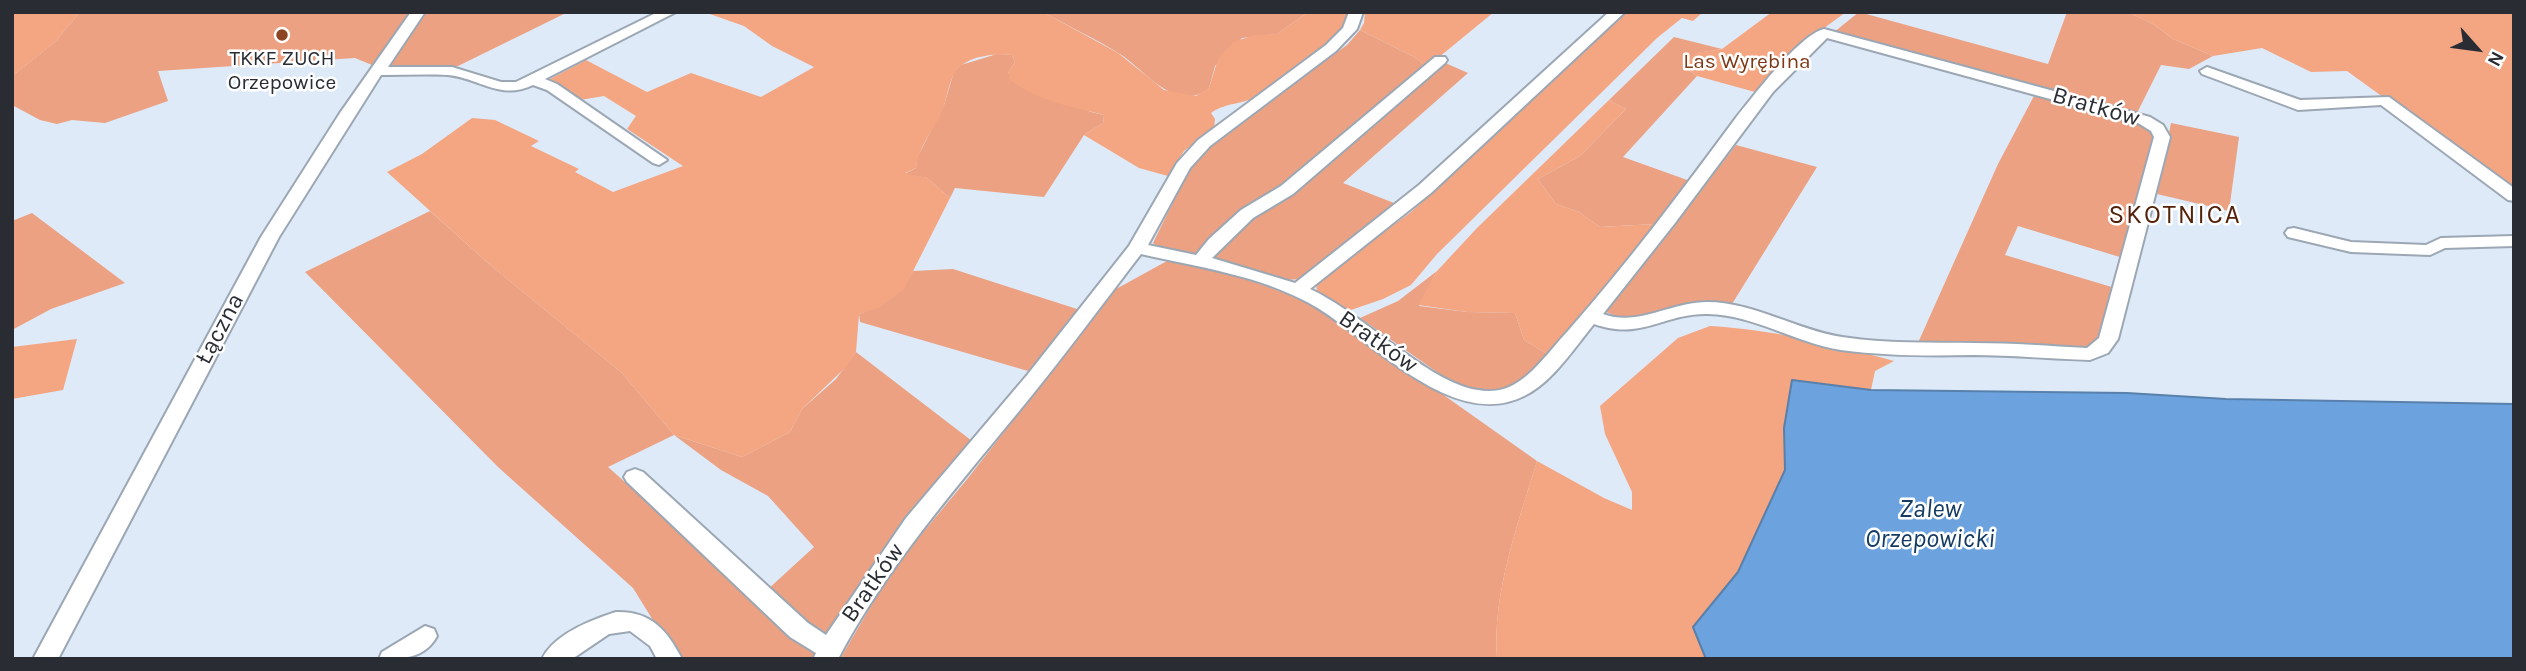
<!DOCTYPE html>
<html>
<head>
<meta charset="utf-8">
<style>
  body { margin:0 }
  #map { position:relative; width:2526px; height:671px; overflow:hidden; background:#deeaf8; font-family:Karla,sans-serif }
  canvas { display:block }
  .frame { position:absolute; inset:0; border:14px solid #292d33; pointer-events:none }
  .north { position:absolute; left:2442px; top:14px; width:70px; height:70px; -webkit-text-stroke:5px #fff; paint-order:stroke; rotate:118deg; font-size:19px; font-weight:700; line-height:28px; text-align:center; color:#292d33 }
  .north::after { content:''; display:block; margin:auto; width:24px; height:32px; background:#292d33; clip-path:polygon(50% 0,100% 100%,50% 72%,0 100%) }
</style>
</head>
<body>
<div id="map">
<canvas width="2526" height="671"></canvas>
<div class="frame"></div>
<div class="north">N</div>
</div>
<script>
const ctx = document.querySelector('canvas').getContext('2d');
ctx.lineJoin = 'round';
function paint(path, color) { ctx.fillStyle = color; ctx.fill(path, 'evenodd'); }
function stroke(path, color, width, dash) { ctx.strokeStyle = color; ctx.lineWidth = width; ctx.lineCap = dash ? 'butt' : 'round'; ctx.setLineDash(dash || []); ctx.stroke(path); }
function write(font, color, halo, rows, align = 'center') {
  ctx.font = font + ' Karla,sans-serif'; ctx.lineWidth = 5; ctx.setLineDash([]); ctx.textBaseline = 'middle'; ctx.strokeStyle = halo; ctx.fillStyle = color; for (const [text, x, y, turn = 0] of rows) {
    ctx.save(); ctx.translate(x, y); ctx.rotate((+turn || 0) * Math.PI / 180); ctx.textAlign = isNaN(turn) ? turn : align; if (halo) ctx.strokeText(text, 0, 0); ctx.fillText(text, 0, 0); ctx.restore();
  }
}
const green = new Path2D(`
  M 80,12 L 411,12 L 379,61 L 372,65 L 355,58 L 158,71 L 168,101 L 105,123 L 72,120 L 57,124 L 40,120 L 12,105 L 12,76 L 55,42 Z
  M 425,12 L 568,12 L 458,66 L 385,69 Z
  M 1043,12 L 1308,12 L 1277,34 L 1242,38 L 1215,66 L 1209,88 C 1176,115 1145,70 1120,54 C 1096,39 1068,26 1043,12 Z
  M 1859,12 L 2048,64 L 2067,12 L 2128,12 L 2153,24 L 2173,39 L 2213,56 L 2189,69 L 2161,65 L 2136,115 L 1833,33 Z
  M 1360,30 L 1416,58 L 1427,67 L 1384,99 L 1193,257 L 1159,248 L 1153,243 L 1199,149 L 1213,142 L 1347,45 Z
  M 1674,37 L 1722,49 L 1697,53 L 1683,66 L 1697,76 L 1623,157 L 1690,181 L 1655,224 L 1600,227 L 1579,212 L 1556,204 L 1538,179 L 1580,156 L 1626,109 L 1609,100 Z
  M 997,54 L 1012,55 L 1015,62 L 1008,73 L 1091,112 L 1104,115 L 1103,123 L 1084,135 L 1044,197 L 955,188 L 950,198 L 927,178 L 904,174 L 916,168 L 917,158 L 944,105 L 954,72 L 961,65 Z
  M 1443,62 L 1468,73 L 1343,183 L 1399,205 L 1302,279 L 1285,280 L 1210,259 L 1251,215 Z
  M 2034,96 L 2144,123 L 2157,137 L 2123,258 L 2018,226 L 2005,255 L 2115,288 L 2101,339 L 2087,350 L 1917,345 L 1998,164 Z
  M 2171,123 L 2239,137 L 2229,211 L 2157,194 Z
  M 1736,145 L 1817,167 L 1732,304 L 1686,304 L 1624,319 L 1606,312 Z
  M 430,211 L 489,264 L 622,373 L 674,435 L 742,457 L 790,432 L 802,409 L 836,379 L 856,352 L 972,441 L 872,567 L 826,639 L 766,591 L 814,547 L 768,496 L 721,470 L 674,435 L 608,467 L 816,652 L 812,659 L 677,659 L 633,588 L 498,467 L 305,272 Z
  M 32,213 L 125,283 L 51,309 L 12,330 L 12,221 Z
  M 1167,261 C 1225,271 1286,288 1336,319 L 1537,461 C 1518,524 1492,593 1497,659 L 840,659 L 892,570 L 968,478 L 1116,289 Z
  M 953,269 L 1080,310 L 1028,371 L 860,322 L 859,314 C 884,306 901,295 913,271 Z
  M 1437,271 L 1419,306 L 1467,312 L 1515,313 L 1524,340 L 1549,355 L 1519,384 L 1490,394 L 1451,382 L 1360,318 L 1398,301 Z`);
const forest = new Path2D(`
  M 12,12 L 80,12 L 55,42 L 12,76 Z
  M 704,12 L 1043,12 L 1118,53 L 1164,90 L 1196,96 L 1209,88 L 1218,59 L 1233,42 L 1255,35 L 1277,34 L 1308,12 L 1350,12 L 1338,37 L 1259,95 C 1243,105 1226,102 1211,113 L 1215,119 L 1214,129 L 1184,151 L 1168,176 L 1139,168 L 1084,135 L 1103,123 L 1104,115 C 1070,106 1039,102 1010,80 L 1008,73 L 1015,62 L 1012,55 C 993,53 962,56 953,76 C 947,89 946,104 939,118 C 930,134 918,149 916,168 L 905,173 L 927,178 L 950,198 L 904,289 L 879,308 L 859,314 L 856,352 L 846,367 L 802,409 L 790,432 L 742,457 L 674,435 L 622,373 L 489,264 L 387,172 L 422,154 L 472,118 L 495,120 L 539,141 L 531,146 L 579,169 L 575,172 L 613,192 L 683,166 L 627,129 L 636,116 L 604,96 L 580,100 L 548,80 L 586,60 L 647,92 L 691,73 L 761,97 L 814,67 L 772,46 L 744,26 Z
  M 1365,12 L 1494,12 L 1427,67 L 1416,58 L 1360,30 L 1364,23 Z
  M 1626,12 L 1703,12 L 1693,21 L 1682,18 L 1657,38 L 1437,254 L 1411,285 L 1383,299 L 1348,311 L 1317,293 L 1316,282 L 1411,212 Z
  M 1772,12 L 1846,12 L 1801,45 L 1755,92 L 1697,76 L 1683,66 L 1696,53 L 1722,49 Z
  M 2128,12 L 2514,12 L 2514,192 L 2347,71 L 2311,72 L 2262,48 L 2213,56 L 2173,39 L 2153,24 Z
  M 1609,100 L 1626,109 L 1580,156 L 1538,179 L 1556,204 L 1579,212 L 1600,227 L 1655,224 L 1596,303 L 1549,355 L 1524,340 L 1515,313 L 1467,312 L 1418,305 L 1437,271 L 1477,228 Z
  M 1710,326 C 1775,330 1831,344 1894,361 L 1875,371 L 1871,390 L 1792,380 L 1784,428 L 1785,470 L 1738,572 L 1694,627 L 1706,659 L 1497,659 C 1492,593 1518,524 1537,461 L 1604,498 L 1632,510 L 1632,492 L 1605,434 L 1600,406 L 1678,338 Z
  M 77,339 L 63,390 L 12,399 L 12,347 Z`);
const water = new Path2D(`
  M 1792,380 L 1871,390 L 2127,393 L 2226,399 L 2514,404 L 2514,659 L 1706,659 L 1693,627 L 1738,572 L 1785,470 L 1784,428 Z`);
const street = new Path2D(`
  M 411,12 L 425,12 L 388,67 L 452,67 L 501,82 L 516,82 L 658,12 L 676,12 L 545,79 L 557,84 L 667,160 L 659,165 L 653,163 L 547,90 L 533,85 C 501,101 479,78 448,75 C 426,74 403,75 381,75 L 279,237 L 58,659 L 33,659 L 261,237 L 340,113 Z
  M 1349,12 L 1363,12 L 1357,29 L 1336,51 L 1210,146 L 1190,168 L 1148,245 L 1196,255 L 1209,239 L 1241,210 L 1281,186 L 1435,57 L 1445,57 L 1447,60 L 1445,63 L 1293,194 L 1253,218 L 1212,258 L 1295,283 L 1419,185 L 1609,12 L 1625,12 L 1431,193 L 1310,289 C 1361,312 1428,383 1478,390 C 1488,392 1500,391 1509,387 C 1532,377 1550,350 1567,332 C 1627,264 1681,192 1735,119 C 1752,98 1799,35 1824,29 L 2150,117 L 2163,125 L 2170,137 L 2118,339 L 2108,353 L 2090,360 C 2051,359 2012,355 1973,355 C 1928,356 1886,356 1841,350 C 1796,343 1754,315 1708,314 C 1663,313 1643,341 1594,324 C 1575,347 1552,383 1524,396 C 1451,433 1368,335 1309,303 C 1257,275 1198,267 1141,254 C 1101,306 1062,359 1020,410 C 955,489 886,568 838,659 L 813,659 L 816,653 L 790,637 L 627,482 L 624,477 L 627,472 L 635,469 L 643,472 L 808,623 L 826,635 L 906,518 L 1028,374 L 1129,246 L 1177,163 L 1198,140 L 1326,45 L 1343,28 ZM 1827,38 L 2138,123 L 2151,131 L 2154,137 L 2099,338 L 2087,348 C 2050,346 2013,343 1975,343 C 1930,342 1887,344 1842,337 C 1796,330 1754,302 1707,302 C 1670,302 1639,327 1603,314 L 1675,223 L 1773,92 Z
  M 2207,67 L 2300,100 L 2389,97 L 2514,188 L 2514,201 L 2508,200 L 2381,105 L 2298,110 L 2202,74 L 2200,71 Z
  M 2294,228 L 2351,242 L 2426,245 L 2441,238 L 2514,236 L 2514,246 L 2445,248 L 2430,255 L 2351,252 L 2288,237 L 2285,233 L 2288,229 Z
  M 616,612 C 651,611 667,630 682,659 L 657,659 L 650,646 L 630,631 L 609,634 L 572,659 L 542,659 C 554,634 591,620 616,612 Z
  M 425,626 L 434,629 L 437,636 C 425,659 401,659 379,659 L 382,652 Z`);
const markers = [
  [282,35,7,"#8c4423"]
];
const farPoinames = [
  ["TKKF ZUCH",282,59],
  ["Orzepowice",282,83]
];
const farParknames = [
  ["Las Wyrębina",1747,62]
];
const streetNames = [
  ["Bratków",2096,107,16],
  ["Łączna",220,329,-62],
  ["Bratków",1378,342,35],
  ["Bratków",873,583,-55]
];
const neighbourhoodNames = [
  ["SKOTNICA",2175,216]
];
const waterNames = [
  ["Zalew",1930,510],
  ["Orzepowicki",1930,540]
];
paint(green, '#eba182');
paint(forest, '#f4a582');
paint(water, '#6ca3de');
stroke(water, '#5880ab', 2);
stroke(street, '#9ca7b4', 4);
paint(street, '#fff');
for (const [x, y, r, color] of markers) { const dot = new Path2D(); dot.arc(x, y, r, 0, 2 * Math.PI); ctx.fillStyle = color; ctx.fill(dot); stroke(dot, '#fff', 2.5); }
write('21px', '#292d33', '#fff', farPoinames);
write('21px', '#7f3815', '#fff', farParknames);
write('24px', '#292d33', '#fff', streetNames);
ctx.letterSpacing = '2px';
write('26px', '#53220b', '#fff', neighbourhoodNames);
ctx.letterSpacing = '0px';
write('italic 26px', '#153c63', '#fff', waterNames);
</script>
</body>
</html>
